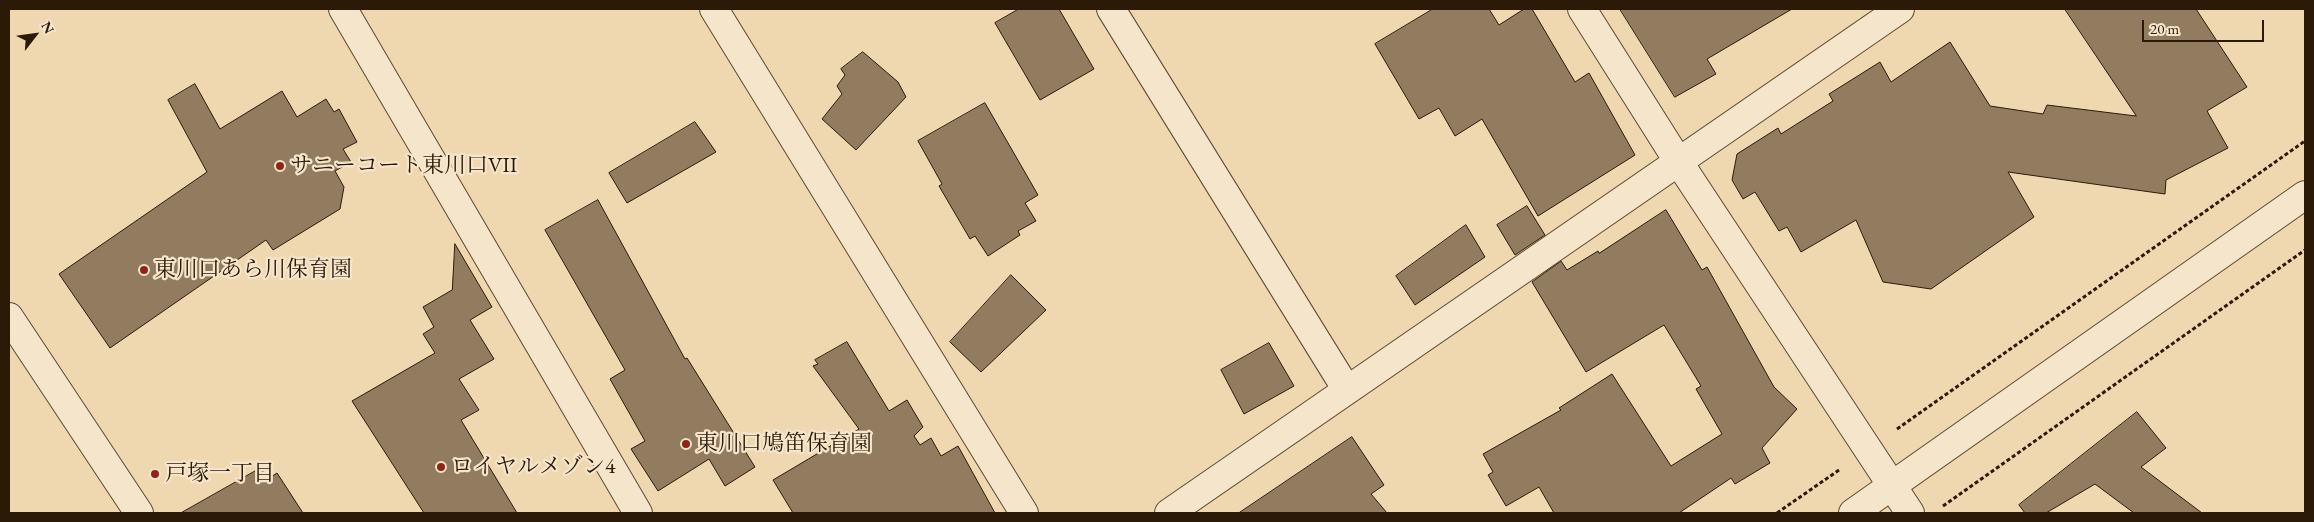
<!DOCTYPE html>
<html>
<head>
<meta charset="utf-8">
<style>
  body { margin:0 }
  #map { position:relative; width:2314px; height:522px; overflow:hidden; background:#efd7af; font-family:"EB Garamond",serif }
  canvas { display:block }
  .frame { position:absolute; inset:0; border:10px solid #2c1a09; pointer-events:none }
  .north { position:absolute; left:10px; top:10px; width:50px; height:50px; -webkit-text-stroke:4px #f5e5cb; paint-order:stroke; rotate:60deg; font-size:14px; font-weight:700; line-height:20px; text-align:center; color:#2c1a09 }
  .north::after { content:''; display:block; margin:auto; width:18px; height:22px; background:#2c1a09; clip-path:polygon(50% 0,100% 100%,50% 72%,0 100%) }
  .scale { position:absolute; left:2142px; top:20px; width:122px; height:22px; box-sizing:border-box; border:2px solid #2c1a09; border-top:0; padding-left:6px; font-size:15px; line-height:18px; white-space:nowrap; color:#2c1a09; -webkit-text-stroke:4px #f5e5cb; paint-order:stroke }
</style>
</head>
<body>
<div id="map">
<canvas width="2314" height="522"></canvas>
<div class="frame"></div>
<div class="north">N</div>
<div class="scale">20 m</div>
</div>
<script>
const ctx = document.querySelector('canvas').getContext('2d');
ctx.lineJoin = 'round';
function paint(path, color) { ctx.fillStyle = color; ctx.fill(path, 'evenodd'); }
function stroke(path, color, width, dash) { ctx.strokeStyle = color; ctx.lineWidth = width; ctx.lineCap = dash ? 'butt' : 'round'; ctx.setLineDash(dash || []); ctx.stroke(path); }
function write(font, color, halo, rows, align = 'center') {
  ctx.font = font + ' "EB Garamond","Noto Serif JP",serif'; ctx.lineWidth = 4.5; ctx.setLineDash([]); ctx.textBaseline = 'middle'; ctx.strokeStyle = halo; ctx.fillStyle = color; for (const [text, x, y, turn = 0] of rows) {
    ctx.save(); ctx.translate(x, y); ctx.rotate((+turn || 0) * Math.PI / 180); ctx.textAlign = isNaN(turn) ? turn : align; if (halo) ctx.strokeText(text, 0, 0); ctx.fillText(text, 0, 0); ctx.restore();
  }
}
const building = new Path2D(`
  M 1019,9 L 1059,9 L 1094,69 L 1040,100 L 995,23 Z
  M 1433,9 L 1489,9 L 1499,25 L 1524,9 L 1532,9 L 1575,82 L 1589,73 L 1635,155 L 1538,216 L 1482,119 L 1455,136 L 1439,108 L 1419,119 L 1375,44 Z
  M 1620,9 L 1792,9 L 1707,59 L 1716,74 L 1675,97 Z
  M 2065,9 L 2196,9 L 2247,87 L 2207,111 L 2228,148 L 2166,180 L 2165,194 L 2008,172 L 2034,217 L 1931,289 L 1883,282 L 1856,220 L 1801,252 L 1787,227 L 1779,231 L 1755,192 L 1743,199 L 1732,180 L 1737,154 L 1778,128 L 1781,134 L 1833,101 L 1829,94 L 1880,62 L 1891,82 L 1950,42 L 1990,106 L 2043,114 L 2047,105 L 2136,116 Z
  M 863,52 L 898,82 L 906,97 L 856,150 L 822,119 L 842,94 L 837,86 L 845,75 L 841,69 Z
  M 195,84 L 220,129 L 282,91 L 297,117 L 326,99 L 334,112 L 339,109 L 357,142 L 343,149 L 351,162 L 335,171 L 344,187 L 340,209 L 273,250 L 266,240 L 110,348 L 59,274 L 207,172 L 168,100 Z
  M 985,103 L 1038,195 L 1025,203 L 1036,221 L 1018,231 L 1020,235 L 988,256 L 975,236 L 970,239 L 939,186 L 942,184 L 918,141 Z
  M 695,122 L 716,152 L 627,203 L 609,173 Z
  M 598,200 L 685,359 L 687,358 L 755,467 L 725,486 L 709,459 L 658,491 L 631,449 L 645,441 L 610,379 L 625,370 L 545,230 Z
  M 1527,206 L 1545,235 L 1515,255 L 1497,225 Z
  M 1666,210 L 1702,270 L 1707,267 L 1774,387 L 1797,409 L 1762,448 L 1770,463 L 1735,484 L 1731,478 L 1679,513 L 1554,513 L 1539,487 L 1506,506 L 1488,475 L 1493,472 L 1483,454 L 1561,410 L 1559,408 L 1612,374 L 1671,466 L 1722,434 L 1696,389 L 1701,386 L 1664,325 L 1586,372 L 1532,282 L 1561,261 L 1567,270 L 1598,251 L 1599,253 Z
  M 1466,225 L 1485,257 L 1415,305 L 1396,276 Z
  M 455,244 L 492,307 L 470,320 L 494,359 L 459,379 L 479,410 L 461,420 L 517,513 L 424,513 L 352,401 L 435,353 L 423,334 L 434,327 L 423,307 L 452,290 Z
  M 1011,275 L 1046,310 L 981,372 L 950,342 Z
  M 847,342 L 889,411 L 907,400 L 923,427 L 914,436 L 920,445 L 931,438 L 941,456 L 958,446 L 995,513 L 793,513 L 773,480 L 859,429 L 813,366 L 818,364 L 815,360 Z
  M 1269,343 L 1294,386 L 1244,414 L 1221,370 Z
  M 2137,412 L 2166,448 L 2141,467 L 2202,513 L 2134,513 L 2095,484 L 2046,513 L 2025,513 L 2019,505 Z
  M 1352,437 L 1384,485 L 1371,494 L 1387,513 L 1239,513 Z
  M 261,468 L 268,479 L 277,473 L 303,513 L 181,513 Z`);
const path = new Path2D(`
  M 1897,429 L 2305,141
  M 1943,506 L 2305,250
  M 1777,513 L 1839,470`);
const minor = new Path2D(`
  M 343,9 L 638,513
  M 714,9 L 1024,513
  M 1111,9 L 1347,390
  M 1582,9 L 1678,161 L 1910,513
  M 9,317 L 139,513
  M 1169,513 L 1900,9
  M 1853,513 L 2305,195`);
const markers = [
  [280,166,5,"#8f2418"],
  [144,270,5,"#8f2418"],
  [686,444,5,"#8f2418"],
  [441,467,5,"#8f2418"],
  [155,474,5,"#8f2418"]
];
const poiNames = [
  ["サニーコート東川口Ⅶ",290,166],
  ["東川口あら川保育園",154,270],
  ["東川口鳩笛保育園",696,444],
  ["ロイヤルメゾン4",451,467],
  ["戸塚一丁目",165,474]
];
paint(building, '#917c5f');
stroke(building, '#2c1a09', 1);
stroke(minor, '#5d4932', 30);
stroke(path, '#2c1a09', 3, [4, 2.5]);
stroke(minor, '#f5e5cb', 28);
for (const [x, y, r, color] of markers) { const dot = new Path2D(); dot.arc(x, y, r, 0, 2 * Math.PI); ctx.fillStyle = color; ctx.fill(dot); stroke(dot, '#f5e5cb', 2); }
write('22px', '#2c1a09', '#f5e5cb', poiNames, 'left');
</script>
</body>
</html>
